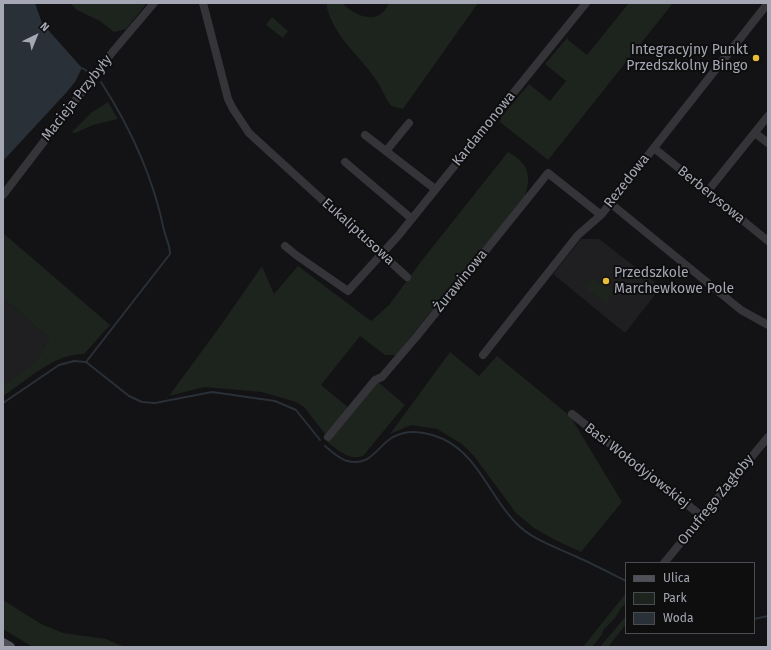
<!DOCTYPE html>
<html>
<head>
<meta charset="utf-8">
<style>
  body { margin:0 }
  #map { position:relative; width:771px; height:650px; overflow:hidden; background:#131214; font-family:"Fira Sans",sans-serif }
  canvas { display:block }
  .frame { position:absolute; inset:0; border:4px solid #a5a8b4; pointer-events:none }
  .legend { position:absolute; left:625px; top:562px; width:130px; height:72px; box-sizing:border-box; background:#0e0e0f; border:1px solid #4a4c51; margin:0; padding:5px 7px; list-style:none; font-size:12px; color:#a5a8b4 }
  .legend li { display:flex; align-items:center; gap:8px; height:20px }
  .legend b { width:20px; border:1px solid #4a4c51 }
  .north { position:absolute; left:16px; top:16px; width:40px; height:40px; -webkit-text-stroke:3px #0e0e0f; paint-order:stroke; rotate:43deg; font-size:11px; font-weight:700; line-height:16px; text-align:center; color:#a5a8b4 }
  .north::after { content:''; display:block; margin:auto; width:14px; height:18px; background:#a5a8b4; clip-path:polygon(50% 0,100% 100%,50% 72%,0 100%) }
</style>
</head>
<body>
<div id="map">
<canvas width="771" height="650"></canvas>
<div class="frame"></div>
<ul class="legend">
<li><b style="height:5px;background:#505158"></b>Ulica</li>
<li><b style="height:11px;background:#1d241e"></b>Park</li>
<li><b style="height:11px;background:#293037"></b>Woda</li>
</ul>
<div class="north">N</div>
</div>
<script>
const ctx = document.querySelector('canvas').getContext('2d');
ctx.lineJoin = 'round';
function paint(path, color) { ctx.fillStyle = color; ctx.fill(path, 'evenodd'); }
function stroke(path, color, width, dash) { ctx.strokeStyle = color; ctx.lineWidth = width; ctx.lineCap = dash ? 'butt' : 'round'; ctx.setLineDash(dash || []); ctx.stroke(path); }
function write(font, color, halo, rows, align = 'center') {
  ctx.font = font + ' "Fira Sans",sans-serif'; ctx.lineWidth = 4; ctx.setLineDash([]); ctx.textBaseline = 'middle'; ctx.strokeStyle = halo; ctx.fillStyle = color; for (const [text, x, y, turn = 0] of rows) {
    ctx.save(); ctx.translate(x, y); ctx.rotate((+turn || 0) * Math.PI / 180); ctx.textAlign = isNaN(turn) ? turn : align; if (halo) ctx.strokeText(text, 0, 0); ctx.fillText(text, 0, 0); ctx.restore();
  }
}
const built = new Path2D(`
  M 581,239 L 599,239 L 661,287 L 625,333 L 553,274 Z
  M 3,298 L 49,338 L 36,362 L 3,385 Z`);
const green = new Path2D(`
  M 70,3 L 147,3 L 126,29 L 114,32 L 100,21 L 77,10 Z
  M 326,3 L 343,3 C 350,13 371,23 382,13 C 385,11 387,6 389,3 L 478,3 L 403,109 L 391,106 C 385,98 382,88 376,80 C 359,54 332,36 326,3 Z
  M 629,3 L 673,3 L 548,160 L 500,122 L 502,116 L 529,84 L 550,101 L 566,81 L 545,64 L 568,37 L 568,40 L 587,55 Z
  M 272,17 L 288,31 L 283,38 L 266,25 Z
  M 108,102 L 118,119 L 93,125 L 75,133 L 72,132 L 91,113 Z
  M 508,152 C 528,162 532,176 525,196 L 396,355 L 385,355 L 360,336 L 321,385 L 349,408 L 325,434 L 304,407 L 296,402 L 262,392 L 204,387 L 169,396 L 221,325 L 262,266 L 274,294 L 298,266 L 371,321 L 389,305 L 423,259 Z
  M 3,233 L 110,325 L 84,354 C 53,354 28,380 3,396 L 3,385 L 36,362 L 49,338 L 3,298 Z
  M 592,278 L 605,286 L 612,289 L 613,294 L 606,303 L 585,287 Z
  M 450,352 L 479,376 L 497,356 L 570,416 L 622,502 L 581,552 L 557,541 L 534,528 L 516,513 L 474,456 L 462,444 L 437,429 L 411,425 L 390,434 Z
  M 377,381 L 405,405 L 363,456 C 348,461 339,450 327,442 Z
  M 626,593 L 626,603 L 621,608 L 615,618 L 604,629 L 601,636 L 592,647 L 583,647 Z
  M 3,600 L 41,624 L 63,633 L 106,639 L 125,647 L 33,647 L 3,629 Z
  M 626,616 L 626,624 L 608,647 L 600,647 Z`);
const water = new Path2D(`
  M 3,3 L 35,3 L 42,23 L 82,68 L 75,82 L 65,94 L 3,161 Z`);
const stream = new Path2D(`
  M 82,68 L 87,71
  M 86,362 L 170,254 C 170,245 166,239 164,230 C 153,177 130,127 101,82
  M 3,403 L 59,365 L 74,361 L 86,362 L 129,396 L 142,402 L 155,403 L 212,392 L 275,401 L 296,410 L 320,440
  M 325,446 C 331,451 339,459 347,461 C 371,467 376,447 393,437 C 408,429 427,432 443,439 C 478,455 490,497 516,523 C 532,540 556,547 577,557 C 593,564 610,573 626,581
  M 754,619 L 768,616`);
const minor = new Path2D(`
  M 203,3 L 228,99 L 233,109 L 249,133 L 407,277
  M 755,133 L 768,143
  M 365,135 L 435,189
  M 654,148 L 768,241
  M 386,151 L 409,123
  M 345,162 L 412,219
  M 707,192 L 768,116
  M 3,195 L 110,55 L 154,3
  M 610,203 L 741,310 L 768,325
  M 285,246 L 296,255 L 348,291 L 398,236 L 586,3
  M 483,355 L 578,235 L 601,215 L 768,3
  M 572,414 L 703,517
  M 328,437 L 375,380 L 382,377 L 417,336 L 548,173 L 601,215
  M 664,563 L 768,437`);
const major = new Path2D(`
  M 3,643 L 10,647`);
const markers = [
  [756,58,4,"#e9bd35"],
  [606,281,4,"#e9bd35"]
];
const poiNames = [
  ["Integracyjny Punkt",748,50],
  ["Przedszkolny Bingo",748,66],
  ["Przedszkole",614,273,"left"],
  ["Marchewkowe Pole",614,289,"left"]
];
const streetNames = [
  ["Macieja Przybyły",77,98,-52],
  ["Kardamonowa",484,129,-51],
  ["Rezedowa",627,181,-52],
  ["Berberysowa",711,195,39],
  ["Eukaliptusowa",358,232,42],
  ["Żurawinowa",461,281,-51],
  ["Basi Wołodyjowskiej",637,466,38],
  ["Onufrego Zagłoby",716,500,-51]
];
paint(built, '#1f1f21');
paint(green, '#1d241e');
paint(water, '#293037');
stroke(stream, '#293037', 2);
stroke(minor, '#343439', 8);
stroke(major, '#505158', 10);
for (const [x, y, r, color] of markers) { const dot = new Path2D(); dot.arc(x, y, r, 0, 2 * Math.PI); ctx.fillStyle = color; ctx.fill(dot); stroke(dot, '#0e0e0f', 1.5); }
write('14px', '#a5a8b4', '#0e0e0f', poiNames, 'right');
write('14px', '#a5a8b4', '#0e0e0f', streetNames);
</script>
</body>
</html>
